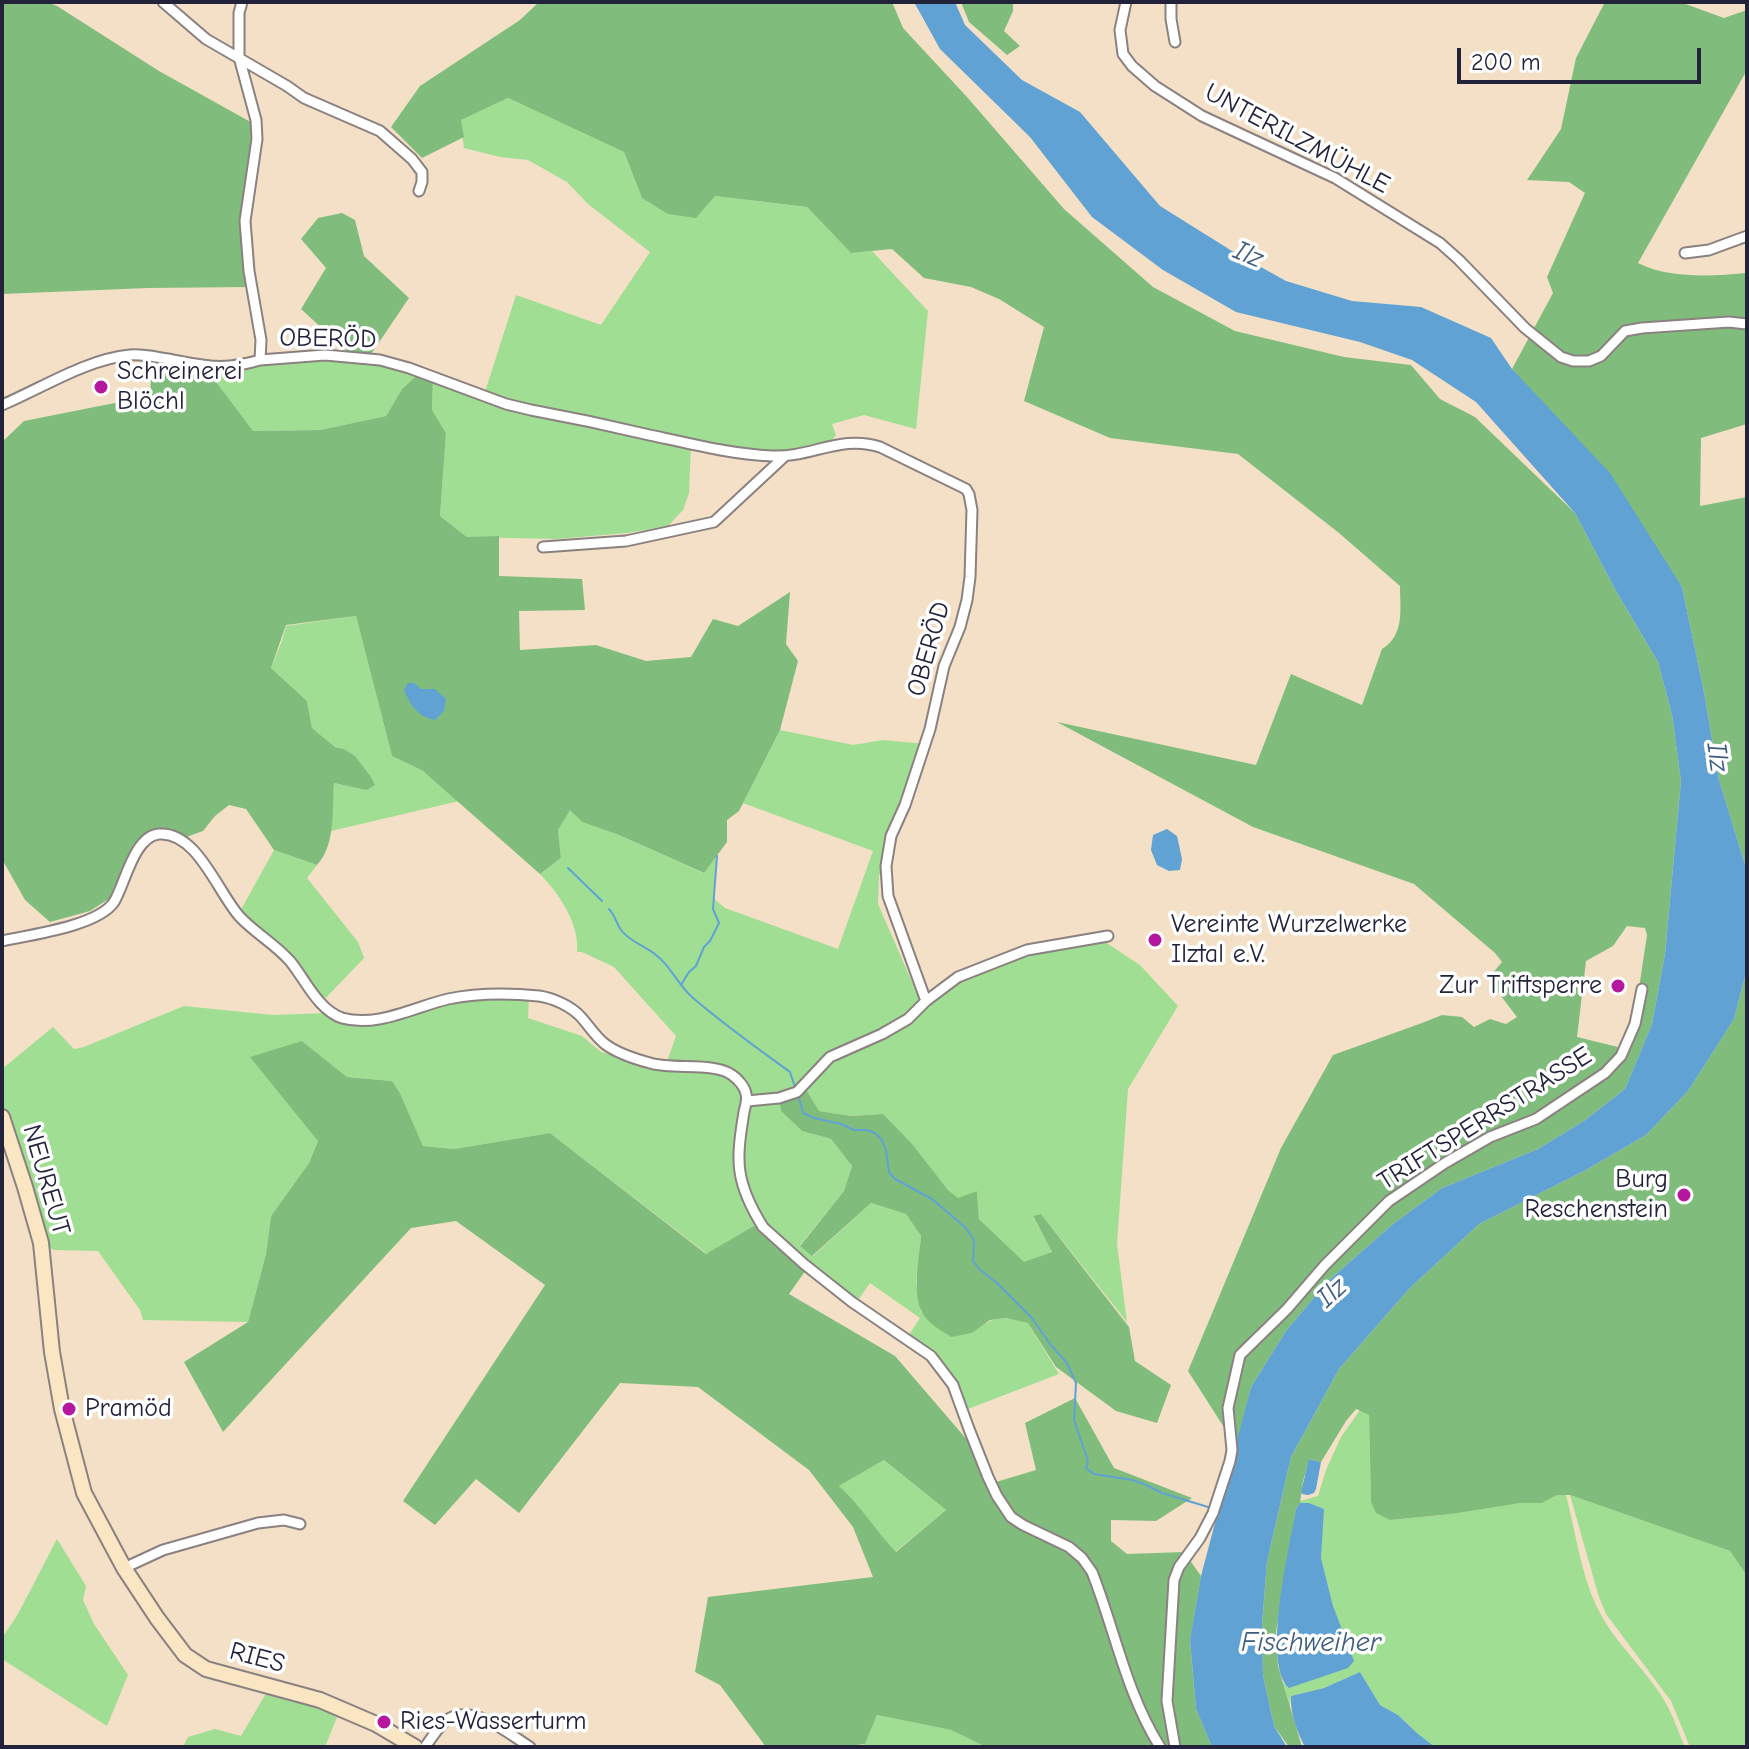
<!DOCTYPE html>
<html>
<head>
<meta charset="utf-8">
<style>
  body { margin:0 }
  #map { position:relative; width:1749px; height:1749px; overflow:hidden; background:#f3e0c6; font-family:"Comic Neue",sans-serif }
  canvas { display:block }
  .frame { position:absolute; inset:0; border:4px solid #22223b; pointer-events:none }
  .scale { position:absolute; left:1457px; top:48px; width:244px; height:36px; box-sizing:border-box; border:4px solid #22223b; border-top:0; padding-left:10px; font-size:24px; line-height:28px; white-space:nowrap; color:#22223b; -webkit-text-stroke:6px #fff; paint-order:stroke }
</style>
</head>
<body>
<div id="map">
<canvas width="1749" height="1749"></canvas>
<div class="frame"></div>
<div class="scale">200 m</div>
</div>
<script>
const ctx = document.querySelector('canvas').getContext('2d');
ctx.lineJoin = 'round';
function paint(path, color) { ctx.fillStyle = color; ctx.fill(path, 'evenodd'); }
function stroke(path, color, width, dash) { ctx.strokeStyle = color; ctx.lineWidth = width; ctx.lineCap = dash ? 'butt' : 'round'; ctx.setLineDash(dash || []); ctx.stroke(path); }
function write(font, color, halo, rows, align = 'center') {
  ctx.font = font + ' "Comic Neue",sans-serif'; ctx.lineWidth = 7; ctx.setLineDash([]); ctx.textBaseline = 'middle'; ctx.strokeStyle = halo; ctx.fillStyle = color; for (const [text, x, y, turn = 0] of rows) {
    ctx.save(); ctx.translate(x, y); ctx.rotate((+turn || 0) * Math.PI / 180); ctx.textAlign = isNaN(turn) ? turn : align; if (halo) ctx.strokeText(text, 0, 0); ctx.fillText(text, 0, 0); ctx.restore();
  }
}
const green = new Path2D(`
  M 508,98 L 624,152 L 642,198 L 715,196 L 807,207 L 851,253 L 872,251 L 928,311 L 916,429 L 864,415 L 832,424 L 836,435 L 831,441 L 785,456 L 691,445 L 689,493 L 683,510 L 668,526 L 627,533 L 557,539 L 467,537 L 440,516 L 446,433 L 432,410 L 433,378 L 484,395 L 516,295 L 601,325 L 650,252 L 588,204 L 567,182 L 528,160 L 500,157 L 464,148 L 460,120 Z
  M 325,355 L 409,368 L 415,377 L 402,389 L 386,416 L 320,430 L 252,431 L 207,370 Z
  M 356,616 L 392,756 L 423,771 L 459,801 L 331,831 L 334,783 L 366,790 L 344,749 L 335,747 L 312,728 L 307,701 L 271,668 L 282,641 L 286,626 Z
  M 780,730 L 853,745 L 883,740 L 925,744 L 879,876 L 878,904 L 919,998 L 909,1016 L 958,977 L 1027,950 L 1099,938 L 1140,965 L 1178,1006 L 1128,1089 L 1117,1244 L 1127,1322 L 1041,1214 L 1033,1217 L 1052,1252 L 1024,1263 L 979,1219 L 977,1191 L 958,1199 L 948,1190 L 883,1114 L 851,1116 L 819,1111 L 804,1086 L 781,1111 L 802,1131 L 831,1139 L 852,1166 L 844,1191 L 800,1245 L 813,1256 L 871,1203 L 906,1214 L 921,1236 L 916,1282 L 921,1312 L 972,1333 C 996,1315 1000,1316 1028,1323 L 1059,1374 L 968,1409 L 961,1403 L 941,1368 L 907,1338 L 920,1318 L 870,1283 L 856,1303 L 757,1224 L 707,1254 L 550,1133 L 454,1149 L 423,1146 L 400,1093 L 392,1081 L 347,1077 L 302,1041 L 318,1141 L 309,1163 L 271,1216 L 266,1254 L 248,1322 L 143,1320 L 140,1310 L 98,1251 L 54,1250 L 41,1243 L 2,1117 L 2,1069 L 53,1027 L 74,1049 L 84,1047 L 184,1006 L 272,1015 L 331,1013 L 369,1021 L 452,999 L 529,996 L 528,1018 L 582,1036 L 601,1052 L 665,1067 L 676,1036 L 614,967 L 582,952 L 577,952 C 580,925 559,893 540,874 L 561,858 L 558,830 L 570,809 L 582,822 L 619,835 L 703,873 L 717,856 L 713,898 L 725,908 L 838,949 L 873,851 L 743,803 Z
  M 274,850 L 317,865 L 307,878 L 358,942 L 364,958 L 321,1003 L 300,973 L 238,915 Z
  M 1360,1410 L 1369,1415 L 1371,1502 L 1390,1520 L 1452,1514 L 1521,1503 L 1542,1503 L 1557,1495 L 1566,1495 C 1576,1533 1581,1577 1600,1613 C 1618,1647 1650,1673 1668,1707 C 1675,1720 1679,1734 1685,1747 L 1435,1747 L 1417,1733 L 1398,1715 L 1380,1705 L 1360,1672 L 1324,1688 L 1291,1696 L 1290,1706 L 1283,1682 L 1290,1688 L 1333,1606 L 1321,1558 L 1323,1509 L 1309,1503 L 1300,1503 L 1296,1509 L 1300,1501 L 1318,1496 L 1326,1470 L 1341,1437 Z
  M 884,1460 L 946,1510 L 895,1552 L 839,1486 Z
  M 1570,1495 L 1730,1551 L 1747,1576 L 1747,1747 L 1690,1747 L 1671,1701 L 1606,1614 L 1598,1594 Z
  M 57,1539 L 86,1586 L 83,1600 L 94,1624 L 128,1675 L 107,1726 L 2,1659 L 2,1638 L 18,1614 Z
  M 268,1690 L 288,1695 L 336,1713 L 337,1717 L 325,1747 L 183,1747 L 188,1737 L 215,1729 L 241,1736 Z
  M 877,1715 L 951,1730 L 986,1747 L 860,1747 L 865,1744 Z`);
const forest = new Path2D(`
  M 2,2 L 47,2 L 57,6 L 159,71 L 256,125 L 245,221 L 249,287 L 148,288 L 2,294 Z
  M 539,2 L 892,2 L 903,28 L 967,97 L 1064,209 L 1153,287 L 1235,331 L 1344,357 L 1411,365 L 1440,399 L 1475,417 L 1575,513 L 1616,591 L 1658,662 L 1672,715 L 1681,781 L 1665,954 L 1652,1024 L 1625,1089 L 1584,1121 L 1538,1149 L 1442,1188 L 1393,1224 L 1327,1282 L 1286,1331 L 1251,1387 L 1236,1446 L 1188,1371 L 1281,1148 L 1333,1055 L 1422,1023 L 1442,1015 L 1462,1017 L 1474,1027 L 1490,1019 L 1506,1024 L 1517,1017 L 1488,979 L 1502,962 L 1495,953 L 1414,884 L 1253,827 L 1057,722 L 1256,765 L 1291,674 L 1362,705 L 1382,649 C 1405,635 1400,609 1400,586 L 1339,533 L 1238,454 L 1110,438 L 1024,401 L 1044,327 L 999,299 L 971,287 L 924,278 L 892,249 L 851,253 L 807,207 L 715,196 L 696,218 L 668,214 L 642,198 L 624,152 L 508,98 L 461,120 L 464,137 L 422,158 L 391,127 L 420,86 L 520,20 ZM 1627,926 L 1645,928 L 1647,935 L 1639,988 L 1622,1048 L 1577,1037 L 1586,961 L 1613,946 Z
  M 961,2 L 1013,2 L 1013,11 L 1004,31 L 1020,46 L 1007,55 L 969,22 Z
  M 1605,2 L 1680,2 L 1724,18 L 1747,10 L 1747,70 L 1638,263 C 1669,279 1713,276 1747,273 L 1747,424 L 1701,438 L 1700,506 L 1747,497 L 1747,871 L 1719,780 L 1704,692 L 1682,587 L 1512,369 L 1553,293 L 1547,277 L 1585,193 L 1569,182 L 1527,180 L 1561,129 L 1576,58 Z
  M 342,213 L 355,220 L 364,256 L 409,298 L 371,354 L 348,352 L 301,309 L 326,268 L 301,239 L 318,218 Z
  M 152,360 L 207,370 L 253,431 L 320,430 L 386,416 L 402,389 L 415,377 L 433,378 L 432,410 L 446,433 L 440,516 L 467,537 L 499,536 L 499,576 L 582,579 L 585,610 L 519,611 L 520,650 L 596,645 L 646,661 L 691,657 L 713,619 L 738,626 L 790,592 L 786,644 L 798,661 L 780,730 L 739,811 L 727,820 L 727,842 L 704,873 L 619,835 L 582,822 L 570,810 L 558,830 L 561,858 L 540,874 L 423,771 L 392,756 L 356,616 L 286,625 L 271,668 L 307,701 L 312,728 L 335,747 L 344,749 L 355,756 L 371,777 L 375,785 L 366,790 L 334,783 C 332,809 336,845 317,865 L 274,850 L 246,809 L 229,805 L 215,816 L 203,831 L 181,839 L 174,836 L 146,840 L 118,893 L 90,911 L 50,922 L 25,900 L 2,859 L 2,442 L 24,421 L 150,396 Z
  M 1747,969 L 1747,1576 L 1730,1551 L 1570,1495 L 1557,1495 L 1542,1503 L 1521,1503 L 1452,1514 L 1390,1520 L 1376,1513 L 1371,1502 L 1369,1415 L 1356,1409 L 1346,1421 L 1321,1462 L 1310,1459 L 1303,1481 L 1300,1503 L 1296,1509 L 1276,1632 L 1278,1666 L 1302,1747 L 1289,1747 L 1274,1726 L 1263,1675 L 1262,1624 L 1267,1562 L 1291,1457 L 1339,1369 L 1409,1289 L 1479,1224 L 1586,1170 L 1646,1135 L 1688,1091 L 1734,1019 Z
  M 302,1041 L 347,1077 L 392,1081 L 400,1093 L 423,1146 L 454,1149 L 550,1133 L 706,1254 L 757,1224 L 806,1270 L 789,1294 L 895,1356 L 981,1456 L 984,1456 L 996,1482 L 1036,1470 L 1025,1423 L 1075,1398 L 1114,1468 L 1192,1498 L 1156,1521 L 1111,1520 L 1111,1541 L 1127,1554 L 1184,1552 L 1201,1576 L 1190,1641 L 1196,1709 L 1212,1747 L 986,1747 L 951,1730 L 877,1715 L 865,1744 L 841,1747 L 766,1747 L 720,1685 L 695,1672 L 708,1597 L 873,1577 L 853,1527 L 809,1470 L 698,1387 L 620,1383 L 519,1513 L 476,1479 L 435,1525 L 403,1501 L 545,1285 L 456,1221 L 411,1228 L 223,1432 L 184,1362 L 248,1322 L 266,1254 L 271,1216 L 309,1163 L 318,1141 L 250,1057 ZM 884,1460 L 946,1510 L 896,1552 C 876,1531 861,1506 839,1486 Z
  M 804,1086 L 819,1111 L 851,1116 L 883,1114 L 912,1144 L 948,1190 L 958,1198 L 977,1191 L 979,1219 L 1024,1262 L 1052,1252 L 1033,1216 L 1041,1214 L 1129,1327 L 1135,1361 L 1171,1385 L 1157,1423 L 1116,1411 L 1056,1367 L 1028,1323 L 1006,1318 L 990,1320 L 972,1333 L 951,1337 C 941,1330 927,1323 922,1312 C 912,1293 919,1257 921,1236 L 906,1214 L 871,1203 L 812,1256 L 800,1246 L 844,1191 L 852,1166 L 831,1139 L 802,1131 L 781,1111 L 779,1098 Z`);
const water = new Path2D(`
  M 914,2 L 955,2 L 965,25 L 1022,80 L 1080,112 L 1160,206 L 1232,251 L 1286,281 L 1352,301 L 1421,307 L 1491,338 L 1512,369 L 1610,473 L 1682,587 L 1704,692 L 1719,780 L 1747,871 L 1747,969 L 1734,1019 L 1688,1091 L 1646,1135 L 1586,1170 L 1479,1224 L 1409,1289 L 1339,1369 L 1291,1457 L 1267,1562 L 1262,1624 L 1263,1675 L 1274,1726 L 1287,1747 L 1212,1747 L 1196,1709 L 1190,1640 L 1201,1576 L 1251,1387 L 1286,1331 L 1327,1282 L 1393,1224 L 1442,1188 L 1538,1149 L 1584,1121 L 1625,1089 L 1652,1024 L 1665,954 L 1681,781 L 1672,715 L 1658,662 L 1616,591 L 1575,513 L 1476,402 L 1412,360 L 1360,342 L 1236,312 L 1163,270 L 1092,217 L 1030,137 L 940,49 Z
  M 408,683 L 414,683 L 421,689 L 435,689 L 446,699 L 444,711 L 435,720 C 417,716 411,706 404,690 Z
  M 1167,829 L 1177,836 L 1182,859 L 1180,870 L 1169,871 L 1157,865 L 1151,850 L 1153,835 Z
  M 1309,1459 L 1321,1462 L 1316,1489 L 1314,1493 L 1308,1495 L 1302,1494 L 1301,1492 Z
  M 1300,1503 L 1309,1503 L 1324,1509 L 1321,1558 L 1333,1606 L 1354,1661 L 1348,1668 L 1289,1688 C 1261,1663 1290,1546 1296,1509 Z
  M 1360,1672 L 1380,1705 L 1398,1715 L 1417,1733 L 1435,1747 L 1305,1747 C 1297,1732 1290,1713 1291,1696 L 1324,1688 Z`);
const stream = new Path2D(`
  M 568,868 L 602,901
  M 609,909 C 615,915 616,923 621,930 C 630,942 645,946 656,955 C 671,966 677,984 692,997 C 723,1024 757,1048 790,1072 L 795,1087
  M 681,985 L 689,972 L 696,966 L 704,947 L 710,941 L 719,923 L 713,909 L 717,856
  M 799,1098 L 803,1113 L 814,1118 L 841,1124 L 854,1130 L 867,1130 L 875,1133 L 882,1140 L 886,1150 L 889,1172 L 895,1179 L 932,1199 L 966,1228 L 974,1240 L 973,1261 L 979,1269 L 997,1283 L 1032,1318 L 1050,1344 L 1067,1363 L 1076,1383 L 1074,1420 L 1088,1461 L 1086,1468 L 1094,1474 L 1132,1480 L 1144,1484 L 1162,1493 L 1208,1507`);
const street = new Path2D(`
  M 163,2 L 206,39 L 287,86 L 304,98 L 380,131 L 412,159 L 422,172 L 422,182 L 419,191
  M 242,2 L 239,13 L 239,57 L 256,120 L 257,139 L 245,221 L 249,271 L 261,340 L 260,360 L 325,355 L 380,360 L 409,368 L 506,404 L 531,410 C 569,417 607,425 645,434 C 687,443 729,454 772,456 C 811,458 841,434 880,447 L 966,489 L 969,494 L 972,510 L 970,577 L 967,600 L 960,627 L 944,666 L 930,729 L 905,805 L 891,836 L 886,866 L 888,896 L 926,1001
  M 1126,2 L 1120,30 L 1123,54 L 1132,66 L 1155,86 L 1202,116 L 1335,178 L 1440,243 L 1459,260 L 1525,328 L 1561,357 L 1573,361 L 1589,361 L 1601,356 L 1625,331 L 1642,328 L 1729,322 L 1747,324
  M 1171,2 L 1171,19 L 1175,42
  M 1685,253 L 1709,250 L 1747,236
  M 2,405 C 42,388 87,359 130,355 C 143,354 155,357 168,359 C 204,366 224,371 260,360
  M 543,547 L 626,541 L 714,522 L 785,456
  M 2,941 C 30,935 98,926 114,902 C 125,884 134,836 159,834 C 197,831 218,893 240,917 C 255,933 275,944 290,961 C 305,979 318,1010 342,1018 C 377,1028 414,1007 448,999 C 477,993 509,993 539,996 C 553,998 571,1006 581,1017 C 589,1026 596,1037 605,1044 C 618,1054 635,1059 650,1063 C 673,1070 715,1062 732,1075 C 738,1079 745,1087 746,1094 C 748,1100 745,1106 744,1112 C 741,1131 737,1153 740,1172 C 743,1192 753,1211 763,1227 L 804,1264 L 852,1302 L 931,1356 L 953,1385 L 969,1429 L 988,1477 L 997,1496 L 1011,1517 L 1023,1525 L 1069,1547 L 1082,1558 L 1092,1572 C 1115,1630 1126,1693 1160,1747
  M 747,1101 L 779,1098 L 797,1092 L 830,1057 L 882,1034 L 908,1019 L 926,1001 L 958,977 L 1027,950 L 1108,936
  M 124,1568 L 163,1550 L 258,1523 L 284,1520 L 300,1524
  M 425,1747 C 432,1738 440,1723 450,1718 C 476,1705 509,1734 530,1747
  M 1175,1747 L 1167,1701 L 1174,1580 L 1179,1567 L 1200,1538 L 1213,1513 L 1230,1461 L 1232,1450 L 1228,1408 L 1240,1355 L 1287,1309 L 1325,1265 L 1389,1201 L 1445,1163 L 1490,1137 L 1536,1119 L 1605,1073 L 1621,1056 L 1635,1024 L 1642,989`);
const secondary = new Path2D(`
  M 2,1117 L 25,1187 L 41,1243 L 52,1352 L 62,1409 L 84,1493 L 124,1568 L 157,1618 L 185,1655 L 206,1669 L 320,1700 L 376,1724 L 415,1747`);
const markers = [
  [101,387,8,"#b5179e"],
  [1155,940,8,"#b5179e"],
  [1618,986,8,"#b5179e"],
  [1684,1195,8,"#b5179e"],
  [69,1409,8,"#b5179e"],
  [384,1722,8,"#b5179e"]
];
const streetNames = [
  ["UNTERILZMÜHLE",1297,139,28],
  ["OBERÖD",328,339,1],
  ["OBERÖD",929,649,-74],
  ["TRIFTSPERRSTRASSE",1485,1119,-32],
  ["NEUREUT",46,1180,74],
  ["RIES",257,1658,15]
];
const poiNames = [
  ["Schreinerei",117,372],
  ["Blöchl",117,402],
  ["Vereinte Wurzelwerke",1171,925],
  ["Ilztal e.V.",1171,955],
  ["Zur Triftsperre",1602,986,"right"],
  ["Burg",1668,1180,"right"],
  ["Reschenstein",1668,1210,"right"],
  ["Pramöd",85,1409],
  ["Ries-Wasserturm",400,1722]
];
const waterNames = [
  ["Ilz",1248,255,23],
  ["Ilz",1717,757,82],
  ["Ilz",1332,1293,-43],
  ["Fischweiher",1311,1643]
];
paint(green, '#a0de93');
paint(forest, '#80bd7d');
paint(water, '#5fa2d3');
stroke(stream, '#5fa2d3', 2);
stroke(street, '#8a8180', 13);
stroke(secondary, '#8a8180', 18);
stroke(street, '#fff', 9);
stroke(secondary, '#fbe6c4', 14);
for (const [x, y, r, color] of markers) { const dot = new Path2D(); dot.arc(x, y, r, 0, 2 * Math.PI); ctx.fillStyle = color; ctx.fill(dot); stroke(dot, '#fff', 3); }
write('26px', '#22223b', '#fff', streetNames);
write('26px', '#22223b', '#fff', poiNames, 'left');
write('italic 28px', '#3d5c7f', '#fff', waterNames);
</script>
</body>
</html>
